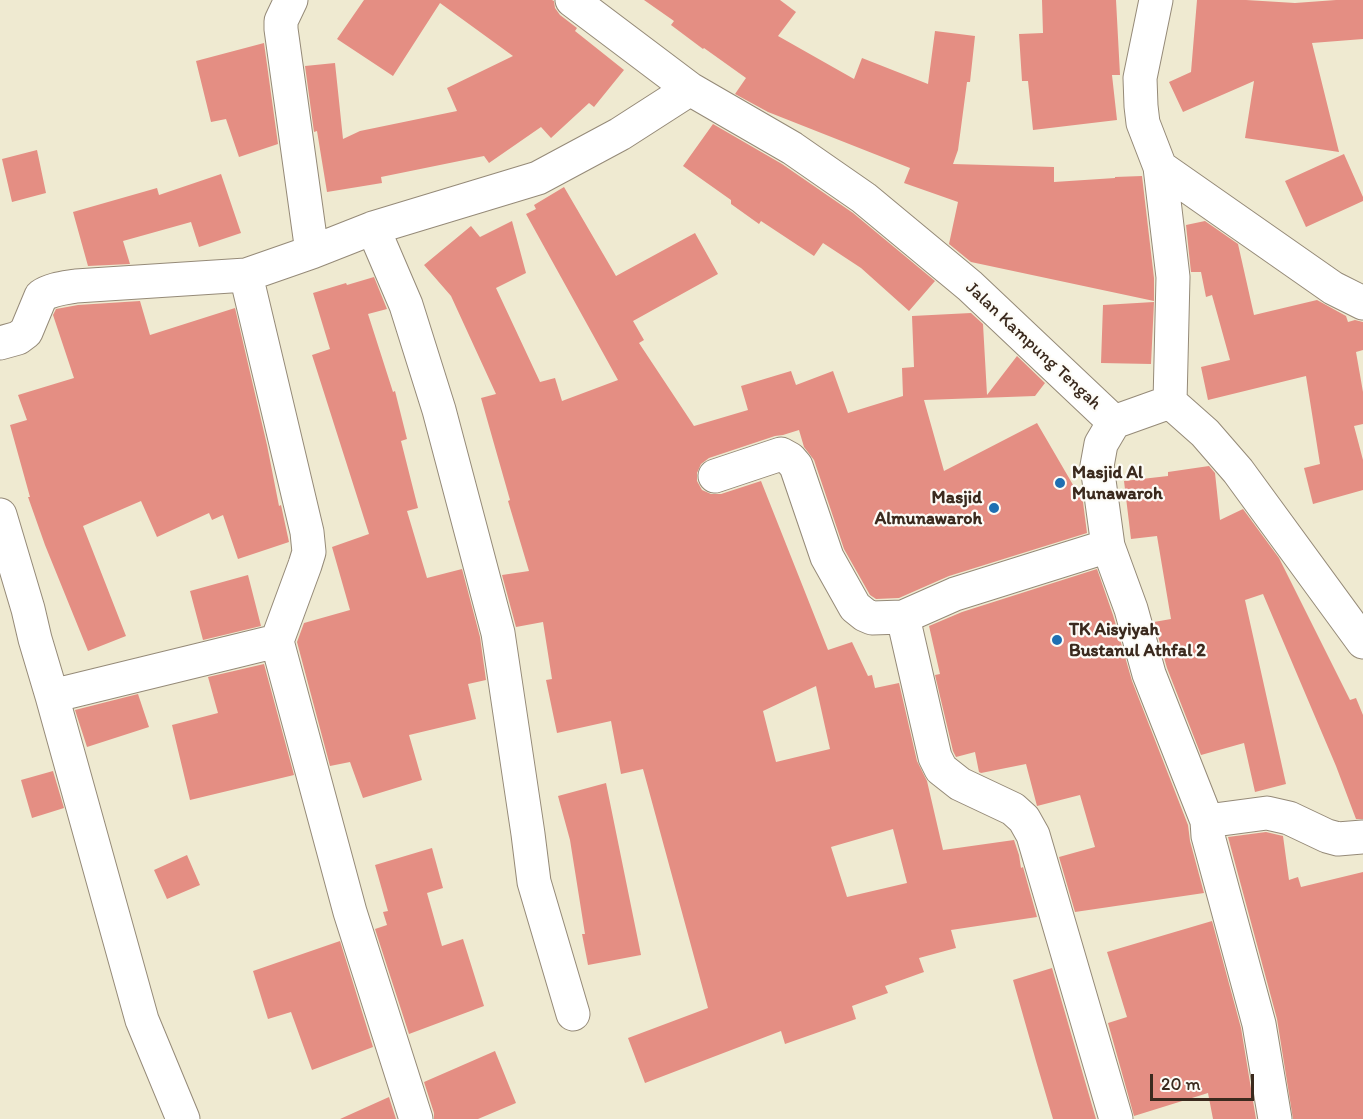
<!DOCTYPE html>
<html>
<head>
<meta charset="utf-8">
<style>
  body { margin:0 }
  #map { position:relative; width:1363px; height:1119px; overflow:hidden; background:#efead1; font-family:Itim,sans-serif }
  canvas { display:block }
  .scale { position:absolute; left:1150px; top:1074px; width:104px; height:27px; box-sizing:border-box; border:3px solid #3b2a1e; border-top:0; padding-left:8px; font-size:18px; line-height:21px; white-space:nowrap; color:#3b2a1e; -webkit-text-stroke:4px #fdfcf7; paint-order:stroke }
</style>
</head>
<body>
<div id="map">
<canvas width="1363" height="1119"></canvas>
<div class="scale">20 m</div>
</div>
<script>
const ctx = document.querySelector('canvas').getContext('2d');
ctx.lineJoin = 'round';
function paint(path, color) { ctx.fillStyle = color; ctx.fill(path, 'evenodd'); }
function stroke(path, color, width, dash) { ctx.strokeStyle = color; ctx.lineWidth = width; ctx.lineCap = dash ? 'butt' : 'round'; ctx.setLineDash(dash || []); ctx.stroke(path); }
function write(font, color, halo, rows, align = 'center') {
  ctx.font = font + ' Itim,sans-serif'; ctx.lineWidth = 4.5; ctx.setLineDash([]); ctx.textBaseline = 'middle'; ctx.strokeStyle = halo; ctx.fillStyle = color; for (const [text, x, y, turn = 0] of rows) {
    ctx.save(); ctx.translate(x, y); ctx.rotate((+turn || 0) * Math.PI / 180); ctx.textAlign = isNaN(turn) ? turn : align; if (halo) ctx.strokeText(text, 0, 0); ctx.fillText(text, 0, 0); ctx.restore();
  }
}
const building = new Path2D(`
  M 364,0 L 552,0 L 554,1 L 555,8 L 560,15 L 577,28 L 575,31 L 624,70 L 594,107 L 589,103 L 551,138 L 541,127 L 489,163 L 484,156 L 381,177 L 382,183 L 327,192 L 317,131 L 314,132 L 305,66 L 335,63 L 343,139 L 360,131 L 457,111 L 447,88 L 513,56 L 440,3 L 393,76 L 337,39 Z
  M 644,0 L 780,0 L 796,12 L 778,36 L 854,79 L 862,58 L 928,84 L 935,31 L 975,36 L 970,82 L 967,82 L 958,150 L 953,164 L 1054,167 L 1054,182 L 1115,178 L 1115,177 L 1142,176 L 1154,278 L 1154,301 L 971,262 L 949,244 L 958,202 L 904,183 L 910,168 L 768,112 L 735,94 L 746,78 L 704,48 L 703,49 L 671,25 L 674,21 Z
  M 1042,0 L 1116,0 L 1120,75 L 1112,75 L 1117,120 L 1033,130 L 1028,81 L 1022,81 L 1019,34 L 1043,33 Z
  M 1197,0 L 1246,0 L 1295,3 L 1336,0 L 1363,0 L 1363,39 L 1312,43 L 1339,152 L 1245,138 L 1254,81 L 1183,112 L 1169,82 L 1191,72 Z
  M 264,43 L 278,144 L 239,157 L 226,119 L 211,122 L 196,61 Z
  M 713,124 L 782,164 L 853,213 L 935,281 L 909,311 L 861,268 L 823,243 L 814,256 L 761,221 L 759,224 L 731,204 L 731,200 L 683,166 Z
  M 37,150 L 46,193 L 12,202 L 2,159 Z
  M 1344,154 L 1363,197 L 1363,201 L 1306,227 L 1285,181 Z
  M 221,174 L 241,233 L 199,247 L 191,222 L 123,241 L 130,264 L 88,266 L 73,212 L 157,188 L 159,195 Z
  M 564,187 L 616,276 L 695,233 L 718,274 L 633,321 L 644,340 L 639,343 L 694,426 L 748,410 L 741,386 L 791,371 L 796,385 L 833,371 L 848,413 L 903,396 L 902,368 L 914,367 L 912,316 L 971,313 L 983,324 L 987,395 L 1017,356 L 1045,383 L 1035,396 L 924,400 L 944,471 L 1037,423 L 1083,502 L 1087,533 L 949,576 L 899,598 L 876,599 L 870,595 L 844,549 L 814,460 L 804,447 L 799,430 L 783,435 L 775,436 L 709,458 L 701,464 L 697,473 L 697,481 L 702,490 L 711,494 L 721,494 L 761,481 L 828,650 L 852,642 L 868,676 L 872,675 L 875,688 L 899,683 L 917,761 L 927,781 L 943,850 L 1014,840 L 1019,855 L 1021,868 L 1023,867 L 1037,917 L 951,930 L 956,948 L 919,958 L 924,972 L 885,986 L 888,993 L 852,1006 L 856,1019 L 785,1044 L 781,1031 L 645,1083 L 628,1038 L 708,1008 L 643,769 L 621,774 L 611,721 L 557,733 L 546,680 L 552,679 L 543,622 L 516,627 L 502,575 L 529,571 L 508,501 L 510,500 L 481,398 L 496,394 L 451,296 L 424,265 L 471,226 L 480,237 L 512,221 L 526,273 L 496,288 L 540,382 L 555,378 L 562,401 L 618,380 L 526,214 L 536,209 L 534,205 ZM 816,686 L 830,749 L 776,762 L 763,711 ZM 893,829 L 907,883 L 847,897 L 831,847 Z
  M 1205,221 L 1238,244 L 1254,315 L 1317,300 L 1346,316 L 1348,322 L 1355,320 L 1363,322 L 1363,350 L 1356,352 L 1363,392 L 1363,424 L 1354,426 L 1363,460 L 1363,490 L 1313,504 L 1304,468 L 1320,464 L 1306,376 L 1208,400 L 1201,367 L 1230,360 L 1212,295 L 1206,297 L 1201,272 L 1191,272 L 1186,225 Z
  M 374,277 L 387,309 L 368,314 L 393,392 L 395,391 L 407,439 L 401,441 L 418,508 L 407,511 L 427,578 L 462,569 L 480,637 L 486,680 L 468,684 L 476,719 L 409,735 L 422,780 L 363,798 L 350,762 L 330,766 L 297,642 L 304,623 L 350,610 L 332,547 L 369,534 L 312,355 L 330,349 L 313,293 L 346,283 L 347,285 Z
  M 140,301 L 150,335 L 235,308 L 267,445 L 279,506 L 281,505 L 289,542 L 238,559 L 223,515 L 212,520 L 209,513 L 157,537 L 141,501 L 83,526 L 126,636 L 88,651 L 45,545 L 28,497 L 30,497 L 10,425 L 27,420 L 18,395 L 74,378 L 53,315 L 56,309 L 78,305 Z
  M 1154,302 L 1151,364 L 1101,363 L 1103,305 Z
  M 1209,466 L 1215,473 L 1220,520 L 1243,509 L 1279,558 L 1350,700 L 1356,698 L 1363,715 L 1363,819 L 1356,819 L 1336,766 L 1263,594 L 1245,600 L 1286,784 L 1255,792 L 1244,743 L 1201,755 L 1167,668 L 1154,622 L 1171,619 L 1157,536 L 1131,539 L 1124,481 L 1168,476 L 1168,472 Z
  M 1097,569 L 1113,615 L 1132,681 L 1188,825 L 1190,841 L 1204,893 L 1075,912 L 1059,857 L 1095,847 L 1080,795 L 1037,806 L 1026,764 L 981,773 L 979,772 L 975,752 L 956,757 L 953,751 L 935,675 L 940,674 L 929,626 L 962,612 Z
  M 248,575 L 261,626 L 203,640 L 190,591 Z
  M 264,664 L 294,775 L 190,800 L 172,725 L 218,713 L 208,677 Z
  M 138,694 L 149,727 L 87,747 L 75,710 Z
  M 53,771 L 64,808 L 32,818 L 21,780 Z
  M 606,783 L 641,955 L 588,965 L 582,934 L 585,934 L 570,840 L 558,796 Z
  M 1266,832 L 1283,836 L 1289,880 L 1298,877 L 1301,887 L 1363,872 L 1363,1119 L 1293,1119 L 1277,1019 L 1228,837 Z
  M 432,848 L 443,888 L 427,893 L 442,946 L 463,939 L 484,1006 L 409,1034 L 375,929 L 387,925 L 383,912 L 388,911 L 375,865 Z
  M 187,855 L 200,885 L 167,899 L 154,870 Z
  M 1212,921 L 1241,1028 L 1256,1119 L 1213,1119 L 1208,1093 L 1134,1116 L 1108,1023 L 1127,1017 L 1107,952 Z
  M 340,941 L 373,1047 L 312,1070 L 291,1012 L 268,1019 L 253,971 Z
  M 1052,968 L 1096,1119 L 1053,1119 L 1036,1061 L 1013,980 Z
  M 495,1051 L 516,1103 L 478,1119 L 434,1119 L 434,1113 L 424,1082 Z
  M 389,1097 L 396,1119 L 340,1119 Z`);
const minor = new Path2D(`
  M 291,0 L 281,21 L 281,29 L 312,252
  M 572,0 L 690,89 L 792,148 L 864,198 L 970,286 L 1114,422 L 1170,402 L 1173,277 L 1160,167 L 1143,123 L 1141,106 L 1140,78 L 1156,0
  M 1160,167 L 1333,288 L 1363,303
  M 373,228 L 406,305 L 439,410 L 498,633 L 528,834 L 534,882 L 573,1014
  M 246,275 L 307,532 L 309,552 L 305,565 L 277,641 L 350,912 L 416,1119
  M 0,343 L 18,338 L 26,332 L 41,296 C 51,289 64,288 76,286 L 246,275 L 312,252 L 373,228 L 538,178 L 620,134 L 690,89
  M 1170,402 L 1205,433 L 1238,471 L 1363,642
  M 1114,422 L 1101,444 L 1097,466 L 1108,546 L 955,594 L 903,617 L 935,757 L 941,769 L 960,784 L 1013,809 L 1024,819 L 1033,835 L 1116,1119
  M 715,476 L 781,454 L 790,459 L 796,466 L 827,557 L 855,607 L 865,615 L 872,618 L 903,617
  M 0,515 L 28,609 L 35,639 L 52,696 L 142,1020 L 183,1119
  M 1108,546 L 1131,609 L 1149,674 L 1207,821 L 1208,836 L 1259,1024 L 1275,1119
  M 52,696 L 277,641
  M 1207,821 L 1267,813 L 1289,818 L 1327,836 L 1338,839 L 1363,837`);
const markers = [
  [1060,483,6,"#1f6fb2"],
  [994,508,6,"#1f6fb2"],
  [1057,640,6,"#1f6fb2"]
];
const streetNames = [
  ["Jalan Kampung Tengah",1033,346,43]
];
const poiNames = [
  ["Masjid Al",1072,473],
  ["Munawaroh",1072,494],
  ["Masjid",982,498,"right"],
  ["Almunawaroh",982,519,"right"],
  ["TK Aisyiyah",1069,630],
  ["Bustanul Athfal 2",1069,651]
];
paint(building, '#e48e83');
stroke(minor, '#958a78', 35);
stroke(minor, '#fff', 33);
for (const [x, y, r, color] of markers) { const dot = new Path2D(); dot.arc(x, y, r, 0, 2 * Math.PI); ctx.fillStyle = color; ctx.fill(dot); stroke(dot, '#fdfcf7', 2); }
write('18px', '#3b2a1e', '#fdfcf7', streetNames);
write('bold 18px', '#3b2a1e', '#fdfcf7', poiNames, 'left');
</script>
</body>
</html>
